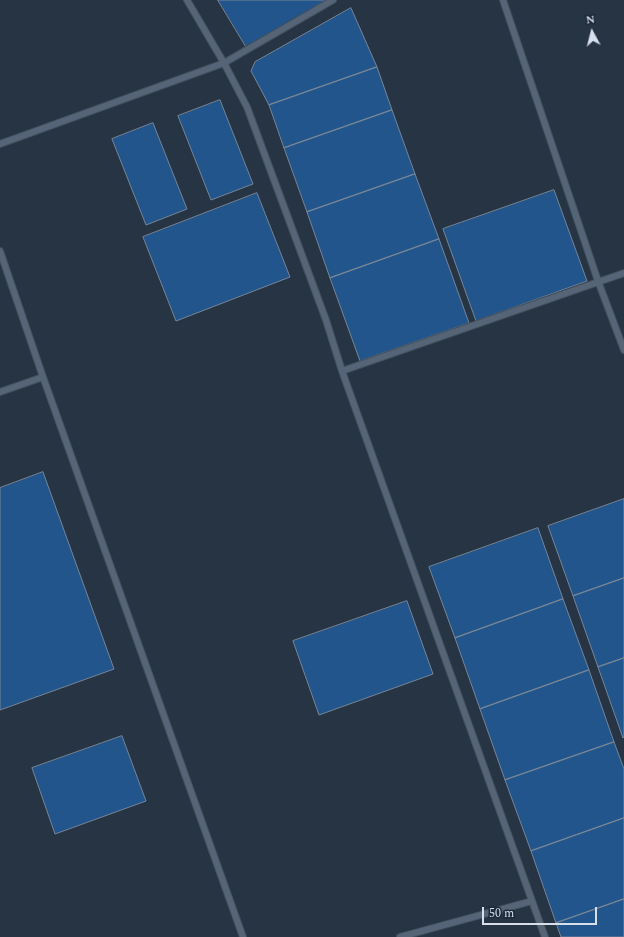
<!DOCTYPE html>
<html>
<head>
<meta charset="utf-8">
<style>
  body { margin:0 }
  #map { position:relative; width:624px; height:937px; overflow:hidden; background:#273444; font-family:Spectral,serif }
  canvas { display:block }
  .north { position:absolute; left:572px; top:12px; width:40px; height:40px; -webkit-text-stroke:3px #1d2a3a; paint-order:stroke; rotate:353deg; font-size:11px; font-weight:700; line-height:16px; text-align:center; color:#d7dfea }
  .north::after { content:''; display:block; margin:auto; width:14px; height:18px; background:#d7dfea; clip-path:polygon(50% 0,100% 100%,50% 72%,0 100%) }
  .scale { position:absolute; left:482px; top:907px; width:115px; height:18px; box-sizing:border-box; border:2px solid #d7dfea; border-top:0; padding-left:5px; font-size:12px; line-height:14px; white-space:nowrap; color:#d7dfea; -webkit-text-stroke:3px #1d2a3a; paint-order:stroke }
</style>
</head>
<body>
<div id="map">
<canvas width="624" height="937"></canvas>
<div class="north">N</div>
<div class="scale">50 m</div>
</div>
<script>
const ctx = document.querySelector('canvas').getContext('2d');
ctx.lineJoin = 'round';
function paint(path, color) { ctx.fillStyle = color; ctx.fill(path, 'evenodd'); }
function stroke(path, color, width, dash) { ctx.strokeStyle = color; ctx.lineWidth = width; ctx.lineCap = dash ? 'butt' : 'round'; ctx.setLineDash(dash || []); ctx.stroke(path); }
const building = new Path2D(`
  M 218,0 L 326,0 L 247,48 Z
  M 351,8 L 377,67 L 269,105 L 251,71 L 255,62 Z
  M 377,67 L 392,110 L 284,148 L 269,105 Z
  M 220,100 L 253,184 L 211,200 L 178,116 Z
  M 392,110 L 415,174 L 307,212 L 284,148 Z
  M 153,123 L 187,209 L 146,225 L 112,139 Z
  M 415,174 L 439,239 L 330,278 L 307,212 Z
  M 554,190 L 587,281 L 476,321 L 443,229 Z
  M 257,193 L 290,277 L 176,321 L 143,237 Z
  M 439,239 L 469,323 L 360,361 L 330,278 Z
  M 43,472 L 114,669 L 0,710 L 0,488 Z
  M 624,499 L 624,578 L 573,596 L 548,526 Z
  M 538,528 L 563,599 L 455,638 L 429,567 Z
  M 624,578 L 624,658 L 598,667 L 573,596 Z
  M 563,599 L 589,670 L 480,709 L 455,638 Z
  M 407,601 L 433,674 L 319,715 L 293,641 Z
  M 624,658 L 624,737 L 623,738 L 598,667 Z
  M 589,670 L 614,742 L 505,780 L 480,709 Z
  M 122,736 L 146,801 L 55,834 L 32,768 Z
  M 614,742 L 624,769 L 624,818 L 531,851 L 505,780 Z
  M 624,818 L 624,899 L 556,923 L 531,851 Z
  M 624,899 L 624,937 L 561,937 L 556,923 Z`);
const lane = new Path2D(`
  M 187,0 L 224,63 L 247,107 L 326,320 L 342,371 L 545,937
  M 503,0 L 598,281 L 624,350
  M 0,144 L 224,63 L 333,0
  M 0,251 L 43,377 L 243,937
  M 342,371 L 624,273
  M 0,392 L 43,377
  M 400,937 L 532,901`);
paint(building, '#22558b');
stroke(building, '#768598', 1);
stroke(lane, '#434f5c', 8);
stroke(lane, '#556476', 6);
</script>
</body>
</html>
